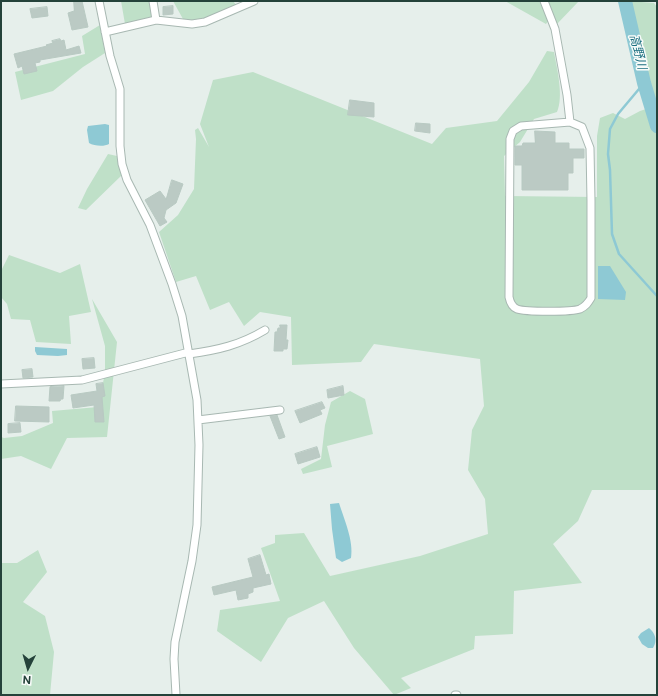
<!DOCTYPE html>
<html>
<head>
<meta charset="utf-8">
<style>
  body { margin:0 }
  #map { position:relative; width:658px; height:696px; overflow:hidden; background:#e6efeb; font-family:"Public Sans",sans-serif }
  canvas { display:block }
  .frame { position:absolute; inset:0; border:2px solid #24423a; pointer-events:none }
  .north { position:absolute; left:8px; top:648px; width:40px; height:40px; -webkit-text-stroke:3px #f7fbf9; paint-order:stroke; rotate:185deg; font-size:11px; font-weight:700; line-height:16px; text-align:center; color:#24423a }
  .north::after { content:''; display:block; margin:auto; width:14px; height:18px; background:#24423a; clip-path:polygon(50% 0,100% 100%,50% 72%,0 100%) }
</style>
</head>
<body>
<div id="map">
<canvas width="658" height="696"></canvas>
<div class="frame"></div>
<div class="north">N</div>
</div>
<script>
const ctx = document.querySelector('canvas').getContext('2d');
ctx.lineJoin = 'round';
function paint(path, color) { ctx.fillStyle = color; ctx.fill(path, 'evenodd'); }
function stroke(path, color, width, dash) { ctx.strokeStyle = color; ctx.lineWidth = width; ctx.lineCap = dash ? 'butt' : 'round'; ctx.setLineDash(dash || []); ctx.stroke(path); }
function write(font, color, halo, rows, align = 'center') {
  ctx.font = font + ' "Public Sans","Noto Sans JP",sans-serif'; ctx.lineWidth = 3; ctx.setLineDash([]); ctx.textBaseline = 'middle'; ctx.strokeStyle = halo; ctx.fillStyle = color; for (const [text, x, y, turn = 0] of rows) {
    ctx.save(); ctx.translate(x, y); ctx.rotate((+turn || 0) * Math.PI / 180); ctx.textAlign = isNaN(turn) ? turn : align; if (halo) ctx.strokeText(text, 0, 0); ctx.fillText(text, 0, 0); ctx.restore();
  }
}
const green = new Path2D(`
  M 121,1 L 152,1 L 154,16 L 125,24 Z
  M 173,1 L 233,1 L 237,6 L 204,20 L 191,22 L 183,19 Z
  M 505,1 L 539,1 L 549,20 L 546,24 Z
  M 547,1 L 579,1 L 557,24 Z
  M 629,1 L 654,3 L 657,7 L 657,490 L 592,490 L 578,521 L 553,544 L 582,583 L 514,591 L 513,634 L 475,636 L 474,649 L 401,678 L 411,688 L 394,695 L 354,648 L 324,601 L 288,618 L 261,662 L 217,631 L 220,610 L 280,601 L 261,548 L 275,543 L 275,535 L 304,533 L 330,576 L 420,556 L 488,534 L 485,499 L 468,470 L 472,430 L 484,406 L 480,359 L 374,344 L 361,362 L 292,365 L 291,317 L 260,312 L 244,326 L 229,302 L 210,310 L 196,276 L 176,282 L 159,232 L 178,215 L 194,189 L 196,139 L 195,130 L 198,128 L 209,147 L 200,124 L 213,80 L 253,72 L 432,144 L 446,128 L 497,121 L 529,82 L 547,51 L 554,52 C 557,69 564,96 557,112 L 534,119 L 520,142 L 504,156 L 505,196 L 597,197 L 597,136 L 600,118 L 613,113 L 625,119 L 640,111 L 655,106 Z
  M 100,25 L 105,53 L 83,67 L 53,91 L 21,100 L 15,72 L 85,54 L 82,36 Z
  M 108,154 L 117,156 L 122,175 L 86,210 L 78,208 L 87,189 Z
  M 9,255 L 60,273 L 80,264 L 91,312 L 69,316 L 71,344 L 36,342 L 30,320 L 11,319 L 7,304 L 1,297 L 1,271 Z
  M 92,299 L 117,342 L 107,437 L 67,438 L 51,469 L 21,456 L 1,459 L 1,437 L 4,438 L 22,436 L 53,423 L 52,411 L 98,407 L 105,373 L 105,346 Z
  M 350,391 L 365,399 L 373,434 L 327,446 L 332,467 L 303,474 L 301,469 L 321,459 L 325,425 L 331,402 Z
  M 38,550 L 47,572 L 23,602 L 45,616 L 54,652 L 50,695 L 1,695 L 1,563 L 17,563 Z`);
const water = new Path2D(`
  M 105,124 L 109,125 L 109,144 C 104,147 94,146 89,143 L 87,130 L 88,126 Z
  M 598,266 L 610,266 L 626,292 L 625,300 L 598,299 Z
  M 35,347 L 67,349 L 67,355 L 58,356 L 37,355 L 35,351 Z
  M 339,503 C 344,519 354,541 351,558 L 342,562 L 336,558 L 332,529 L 330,504 Z
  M 649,628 C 655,633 658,640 653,648 L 648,648 L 642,644 L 638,637 L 641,633 Z`);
const stream = new Path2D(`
  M 644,83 L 618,114 L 610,129 L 608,154 L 610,170 L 612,234 L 619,254 L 657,296`);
const river = new Path2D(`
  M 625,1 L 644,83 L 657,126`);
const building = new Path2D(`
  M 74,1 L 82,1 L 88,27 L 72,30 L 68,13 L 74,11 Z
  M 173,6 L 173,14 L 163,15 L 163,7 Z
  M 47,7 L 48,16 L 32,18 L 30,9 Z
  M 60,39 L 61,41 L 64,40 L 66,50 L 79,46 L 81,53 L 40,60 L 40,62 L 35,63 L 37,71 L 24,74 L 22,66 L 18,68 L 14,54 L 47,46 L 46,45 L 53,43 L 52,41 Z
  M 350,100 L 374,103 L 374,117 L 348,115 Z
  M 416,123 L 430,124 L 430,133 L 415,131 Z
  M 535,131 L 555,132 L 555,143 L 569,143 L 569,149 L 584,149 L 584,158 L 573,158 L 573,173 L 568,173 L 568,190 L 522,190 L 522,165 L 515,165 L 515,146 L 522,146 L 523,143 L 535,143 Z
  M 172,180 L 183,184 L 176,203 L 166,210 L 164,218 L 167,222 L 160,226 L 145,200 L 160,191 L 166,199 Z
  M 280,325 L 287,325 L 286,340 L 288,340 L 287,349 L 283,349 L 283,351 L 274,351 L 275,332 L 277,332 L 278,328 L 280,328 Z
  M 94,358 L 95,368 L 83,369 L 82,359 Z
  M 32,369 L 33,377 L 23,378 L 22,370 Z
  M 103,383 L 105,396 L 102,397 L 104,422 L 95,422 L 94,405 L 73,408 L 71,395 L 97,391 L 96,384 Z
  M 64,386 L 63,399 L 61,399 L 60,401 L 49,401 L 50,387 Z
  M 343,386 L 344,395 L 328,398 L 327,390 Z
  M 322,402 L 325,408 L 320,410 L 322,414 L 300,423 L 295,411 Z
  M 16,406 L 49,407 L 49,422 L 15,421 Z
  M 277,415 L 285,437 L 279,439 L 270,416 Z
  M 20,423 L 21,432 L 8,433 L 8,424 Z
  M 317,447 L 320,457 L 298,464 L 295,454 Z
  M 260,555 L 266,575 L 269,574 L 271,584 L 253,588 L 253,592 L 248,594 L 248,598 L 238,600 L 236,590 L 214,595 L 212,587 L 253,577 L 248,559 Z`);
const minor = new Path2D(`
  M 99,1 L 110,56 L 120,89 L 120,146 L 122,164 L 127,180 L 150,225 L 172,284 L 182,316 L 197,400 L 199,445 L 197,525 L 192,561 L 175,642 L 174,659 L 176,695
  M 153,1 L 156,20
  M 544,1 L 555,29 L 567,95 L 570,122
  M 105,32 L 156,20 L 192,24 L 205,22 L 254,1
  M 570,122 L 582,127 L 590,148 L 591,201 L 591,298 C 588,303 586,306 580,309 C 572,312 525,312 517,309 C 512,307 510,302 509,297 L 510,139 L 513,131 L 521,126 Z
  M 189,354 C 218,350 240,345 265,330
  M 1,384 L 82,380 L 189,352
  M 198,420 L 280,410
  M 455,695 L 457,695`);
const waterNames = [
  ["高野川",638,52,76]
];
paint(green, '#bfe0c8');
paint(water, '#8ec9d4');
stroke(stream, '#8ec9d4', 2.5);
stroke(river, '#8ec9d4', 14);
paint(building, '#bbcac4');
stroke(building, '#b8c9c2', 1);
stroke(minor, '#a8b8b2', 9);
stroke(minor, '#fff', 7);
write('italic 12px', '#1c6f80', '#f7fbf9', waterNames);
</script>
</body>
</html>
